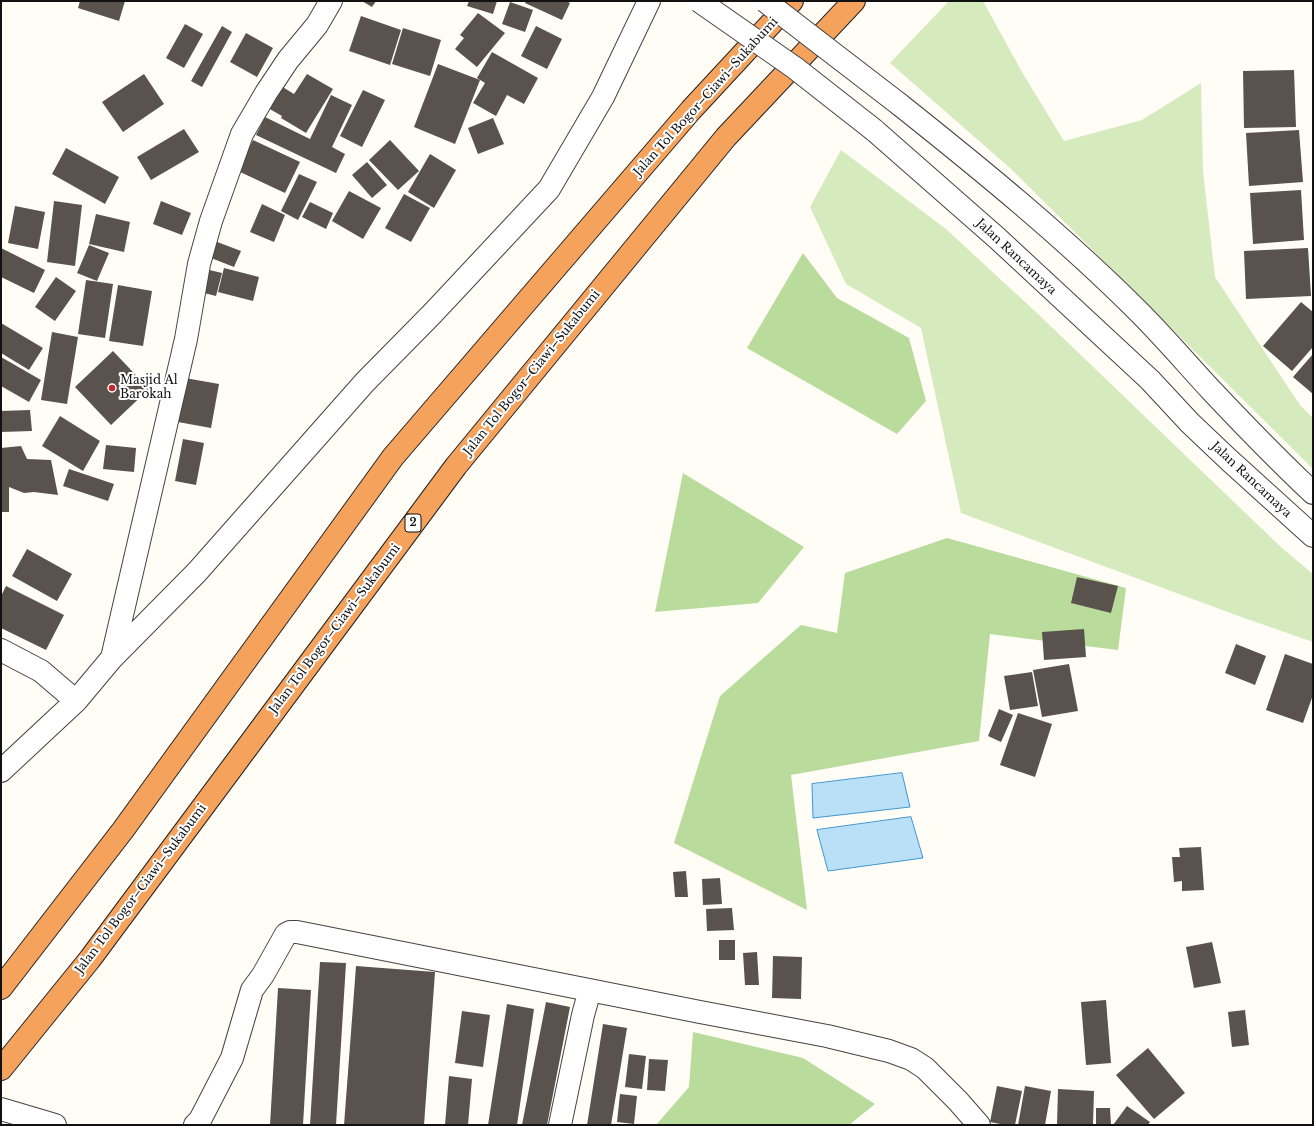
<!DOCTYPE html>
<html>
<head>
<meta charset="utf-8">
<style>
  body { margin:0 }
  #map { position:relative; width:1314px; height:1126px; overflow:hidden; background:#fffdf5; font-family:"Libre Baskerville",serif }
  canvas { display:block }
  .frame { position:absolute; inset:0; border:2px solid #111; pointer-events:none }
</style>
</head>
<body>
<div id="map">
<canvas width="1314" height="1126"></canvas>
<div class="frame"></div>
</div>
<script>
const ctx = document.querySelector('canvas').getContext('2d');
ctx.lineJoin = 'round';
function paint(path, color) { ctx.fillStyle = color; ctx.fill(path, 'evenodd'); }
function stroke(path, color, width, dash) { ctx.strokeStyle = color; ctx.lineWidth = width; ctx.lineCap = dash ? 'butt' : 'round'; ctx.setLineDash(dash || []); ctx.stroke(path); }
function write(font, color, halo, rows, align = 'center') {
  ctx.font = font + ' "Libre Baskerville",serif'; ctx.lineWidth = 4; ctx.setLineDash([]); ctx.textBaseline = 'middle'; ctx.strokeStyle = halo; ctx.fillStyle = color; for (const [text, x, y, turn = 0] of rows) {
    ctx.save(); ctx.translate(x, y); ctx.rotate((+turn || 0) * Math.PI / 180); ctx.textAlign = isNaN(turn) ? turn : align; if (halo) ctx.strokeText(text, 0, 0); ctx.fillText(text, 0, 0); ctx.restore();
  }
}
const green = new Path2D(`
  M 949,1 L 983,1 L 1022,72 L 1064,141 L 1142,120 L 1201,83 L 1203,171 L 1215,277 L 1300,405 L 1313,418 L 1313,469 L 1010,168 L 890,63 Z
  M 841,150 L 946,229 L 1038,314 L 1283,549 L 1313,574 L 1313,642 L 1233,614 L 961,513 L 921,328 L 846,284 L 810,207 Z`);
const forest = new Path2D(`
  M 803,253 L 837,298 L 909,338 L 926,401 L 897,434 L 747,348 Z
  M 683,473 L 804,547 L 758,603 L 655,612 Z
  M 947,538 L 1126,588 L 1118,650 L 990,634 L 979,741 L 791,775 L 807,910 L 674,843 L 720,696 L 801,625 L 837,633 L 845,573 Z
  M 693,1032 L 803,1058 L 875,1104 L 849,1125 L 656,1125 L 689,1087 Z`);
const water = new Path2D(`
  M 902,773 L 910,807 L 813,818 L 812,784 Z
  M 911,817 L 923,858 L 828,871 L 817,830 Z`);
const building = new Path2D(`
  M 80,1 L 125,1 L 119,21 L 78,8 Z
  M 362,1 L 376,1 L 372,7 Z
  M 469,1 L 497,1 L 493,14 L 467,6 Z
  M 526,1 L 566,1 L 570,3 L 562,20 L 525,3 Z
  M 510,2 L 533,10 L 525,32 L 502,24 Z
  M 478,13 L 505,33 L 477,67 L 455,49 L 464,38 L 460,35 Z
  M 361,16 L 401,30 L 390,65 L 349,51 Z
  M 185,24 L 203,34 L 184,68 L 166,58 Z
  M 222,26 L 232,32 L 202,87 L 191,81 Z
  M 536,26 L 562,39 L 547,69 L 521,56 Z
  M 403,28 L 441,40 L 430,76 L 392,64 Z
  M 246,33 L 273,48 L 257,77 L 230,62 Z
  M 492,52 L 538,78 L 524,104 L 507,95 L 496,116 L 473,103 L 485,83 L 477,78 Z
  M 438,64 L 480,80 L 455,144 L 414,127 Z
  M 1294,70 L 1296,127 L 1244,128 L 1243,71 Z
  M 144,74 L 164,104 L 123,132 L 102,102 Z
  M 307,74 L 333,89 L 306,133 L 281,118 L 282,116 L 268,108 L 281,86 L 294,94 Z
  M 363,90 L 385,100 L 362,147 L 340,136 Z
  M 331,95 L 352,105 L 332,147 L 345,154 L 336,173 L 256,135 L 265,117 L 310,139 Z
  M 493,118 L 504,144 L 478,154 L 468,128 Z
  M 184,129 L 199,152 L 151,180 L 137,157 Z
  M 1299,130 L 1303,182 L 1249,186 L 1246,133 Z
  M 253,140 L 300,162 L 285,193 L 238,171 Z
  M 390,140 L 419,171 L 398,190 L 369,160 Z
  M 66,148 L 119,177 L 105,204 L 52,174 Z
  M 430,154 L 456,170 L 434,208 L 408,192 Z
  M 367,162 L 387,185 L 372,198 L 352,175 Z
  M 299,174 L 317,182 L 298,220 L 281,211 Z
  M 1301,190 L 1304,240 L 1253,244 L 1250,193 Z
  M 349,191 L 381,208 L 363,239 L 332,221 Z
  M 404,194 L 430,208 L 411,242 L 385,228 Z
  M 54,201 L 82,205 L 75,266 L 47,262 Z
  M 161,201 L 191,213 L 182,235 L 153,224 Z
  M 310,202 L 333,213 L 326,229 L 302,217 Z
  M 262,204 L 285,215 L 274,242 L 250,232 Z
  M 15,206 L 45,212 L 38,249 L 8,243 Z
  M 96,214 L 130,222 L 124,252 L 89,244 Z
  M 212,240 L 241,251 L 234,267 L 206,256 Z
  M 89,245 L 109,253 L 97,281 L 77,273 Z
  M 1,248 L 45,270 L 34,293 L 1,277 Z
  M 1308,248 L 1311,296 L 1246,299 L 1244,251 Z
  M 224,268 L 259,277 L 253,301 L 218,292 Z
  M 205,269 L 222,273 L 216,296 L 200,292 Z
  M 56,277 L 76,291 L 55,321 L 35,307 Z
  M 86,280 L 113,284 L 105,338 L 78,334 Z
  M 118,285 L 152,291 L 143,346 L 109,341 Z
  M 1301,302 L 1313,312 L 1313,347 L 1292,371 L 1263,346 Z
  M 1,323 L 43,348 L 29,370 L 1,353 Z
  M 52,332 L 78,337 L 67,404 L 41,400 Z
  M 113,351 L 149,389 L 111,425 L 75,387 Z
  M 1313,354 L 1313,394 L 1293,377 Z
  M 1,357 L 41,380 L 29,402 L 1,386 Z
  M 185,378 L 219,384 L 211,428 L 178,422 Z
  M 30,410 L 32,431 L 1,432 L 1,411 Z
  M 60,416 L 100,441 L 83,471 L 42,446 Z
  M 183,439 L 204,443 L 196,485 L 175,481 Z
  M 106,445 L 136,448 L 134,472 L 103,469 Z
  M 21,446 L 27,459 L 51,460 L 58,495 L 34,492 L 24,493 L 9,487 L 9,512 L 1,512 L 1,448 Z
  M 69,469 L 114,484 L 108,501 L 63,486 Z
  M 27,549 L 72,574 L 57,601 L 12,576 Z
  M 1077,577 L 1118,586 L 1111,613 L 1071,603 Z
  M 6,586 L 64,615 L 46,650 L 1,628 L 1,596 Z
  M 1084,629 L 1086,657 L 1044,660 L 1042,632 Z
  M 1236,644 L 1266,656 L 1255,685 L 1225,673 Z
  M 1285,654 L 1313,664 L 1313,695 L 1303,723 L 1266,710 Z
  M 1069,664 L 1078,711 L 1042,717 L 1033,670 Z
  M 1032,672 L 1038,706 L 1010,710 L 1004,676 Z
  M 999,709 L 1013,715 L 1001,742 L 988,736 Z
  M 1018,713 L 1052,724 L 1035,777 L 1000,765 Z
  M 1201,847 L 1204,890 L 1182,891 L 1182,881 L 1174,882 L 1172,857 L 1180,857 L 1179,848 Z
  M 686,871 L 688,897 L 675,897 L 673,872 Z
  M 720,878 L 722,904 L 703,905 L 702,879 Z
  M 732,908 L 734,930 L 707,931 L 706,909 Z
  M 719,940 L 735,940 L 735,960 L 719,960 Z
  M 1212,942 L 1221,983 L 1194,988 L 1186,947 Z
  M 757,952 L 759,985 L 745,985 L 743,953 Z
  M 773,956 L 802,957 L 801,999 L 772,998 Z
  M 320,962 L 346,963 L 336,1125 L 310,1125 Z
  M 356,966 L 435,972 L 424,1125 L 344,1125 Z
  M 278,988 L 311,990 L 303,1125 L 270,1125 Z
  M 1106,1000 L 1111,1063 L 1086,1065 L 1081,1002 Z
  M 546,1002 L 570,1007 L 547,1125 L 522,1125 Z
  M 507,1004 L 534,1009 L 517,1125 L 488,1125 Z
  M 1245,1010 L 1249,1045 L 1232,1047 L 1228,1012 Z
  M 462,1011 L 490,1015 L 483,1067 L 455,1063 Z
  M 603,1024 L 627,1028 L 611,1125 L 587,1125 Z
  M 1148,1048 L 1185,1093 L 1154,1119 L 1116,1075 Z
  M 629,1054 L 646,1056 L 642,1089 L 625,1087 Z
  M 649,1059 L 668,1060 L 665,1091 L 647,1090 Z
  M 449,1076 L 472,1079 L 468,1125 L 445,1125 Z
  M 997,1086 L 1022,1091 L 1015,1125 L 1005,1125 L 990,1122 Z
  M 1025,1086 L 1051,1091 L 1045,1125 L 1018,1125 Z
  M 1058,1089 L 1094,1091 L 1093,1125 L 1057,1125 Z
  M 620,1094 L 637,1096 L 634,1124 L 617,1122 Z
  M 1127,1106 L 1150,1122 L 1148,1125 L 1113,1125 Z
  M 1096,1108 L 1110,1108 L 1111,1125 L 1096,1125 Z`);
const minor = new Path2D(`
  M 1,650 L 41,671 L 76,701
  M 112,658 L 186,339 L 199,264 L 211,221 L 242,134 L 266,93 L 288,60 L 317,25 L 331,1
  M 1,771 L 76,701 L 112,658 L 197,572 L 365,382 L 433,313 L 549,189 L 603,97 L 649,1
  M 1,1109 L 55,1125
  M 195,1125 L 200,1120 L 232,1058 L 252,990 L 263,975 L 286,934 L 290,932 L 297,932 L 700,1012 L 827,1036 L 889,1051 L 911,1059 L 925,1068 L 958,1101 L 979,1125
  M 560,1125 L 583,1015 L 590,990`);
const tertiary = new Path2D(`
  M 899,104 C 982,170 1064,237 1139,312 C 1164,337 1187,364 1211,390 C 1244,425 1278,460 1313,493
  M 874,130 L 997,238 L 1150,380 L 1190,423 L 1229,460 L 1313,536`);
const motorway = new Path2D(`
  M 1,988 L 123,830 L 393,457 L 691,110 L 792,1
  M 1,1069 L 90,959 L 456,466 L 726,137 L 854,1`);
const tertiaryBridge = new Path2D(`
  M 699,1 L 795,68 L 874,130
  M 765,1 L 899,104`);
const markers = [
  [112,388,4,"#c4262e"]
];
const shields = [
  [413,523,16]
];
const shieldNames = [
  ["2",413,523]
];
const streetNames = [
  ["Jalan Tol Bogor–Ciawi–Sukabumi",706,97,-48],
  ["Jalan Rancamaya",1016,257,43],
  ["Jalan Tol Bogor–Ciawi–Sukabumi",532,373,-51],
  ["Jalan Rancamaya",1251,480,43],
  ["Jalan Tol Bogor–Ciawi–Sukabumi",335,629,-53],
  ["Jalan Tol Bogor–Ciawi–Sukabumi",141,889,-53]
];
const poiNames = [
  ["Masjid Al",120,381],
  ["Barokah",120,395]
];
paint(green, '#d5ebbd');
paint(forest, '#b9dc9c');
paint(water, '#b9e0f7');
stroke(water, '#3f96cf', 1);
paint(building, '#5a524d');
stroke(minor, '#444', 24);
stroke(tertiary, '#444', 24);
stroke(motorway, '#222', 24);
stroke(minor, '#fff', 22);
stroke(tertiary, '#fff', 22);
stroke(motorway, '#f5a25d', 22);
stroke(tertiaryBridge, '#444', 24, []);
stroke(tertiaryBridge, '#fff', 22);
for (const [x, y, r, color] of markers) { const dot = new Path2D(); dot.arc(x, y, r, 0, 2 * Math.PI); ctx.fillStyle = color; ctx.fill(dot); stroke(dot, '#fff', 1.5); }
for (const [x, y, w] of shields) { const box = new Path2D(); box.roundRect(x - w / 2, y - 9, w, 18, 3); ctx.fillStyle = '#fff'; ctx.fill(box); stroke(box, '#111', 1); }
write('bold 11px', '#111', null, shieldNames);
write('12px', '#111', '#fff', streetNames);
write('12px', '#111', '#fff', poiNames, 'left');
</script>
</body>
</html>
